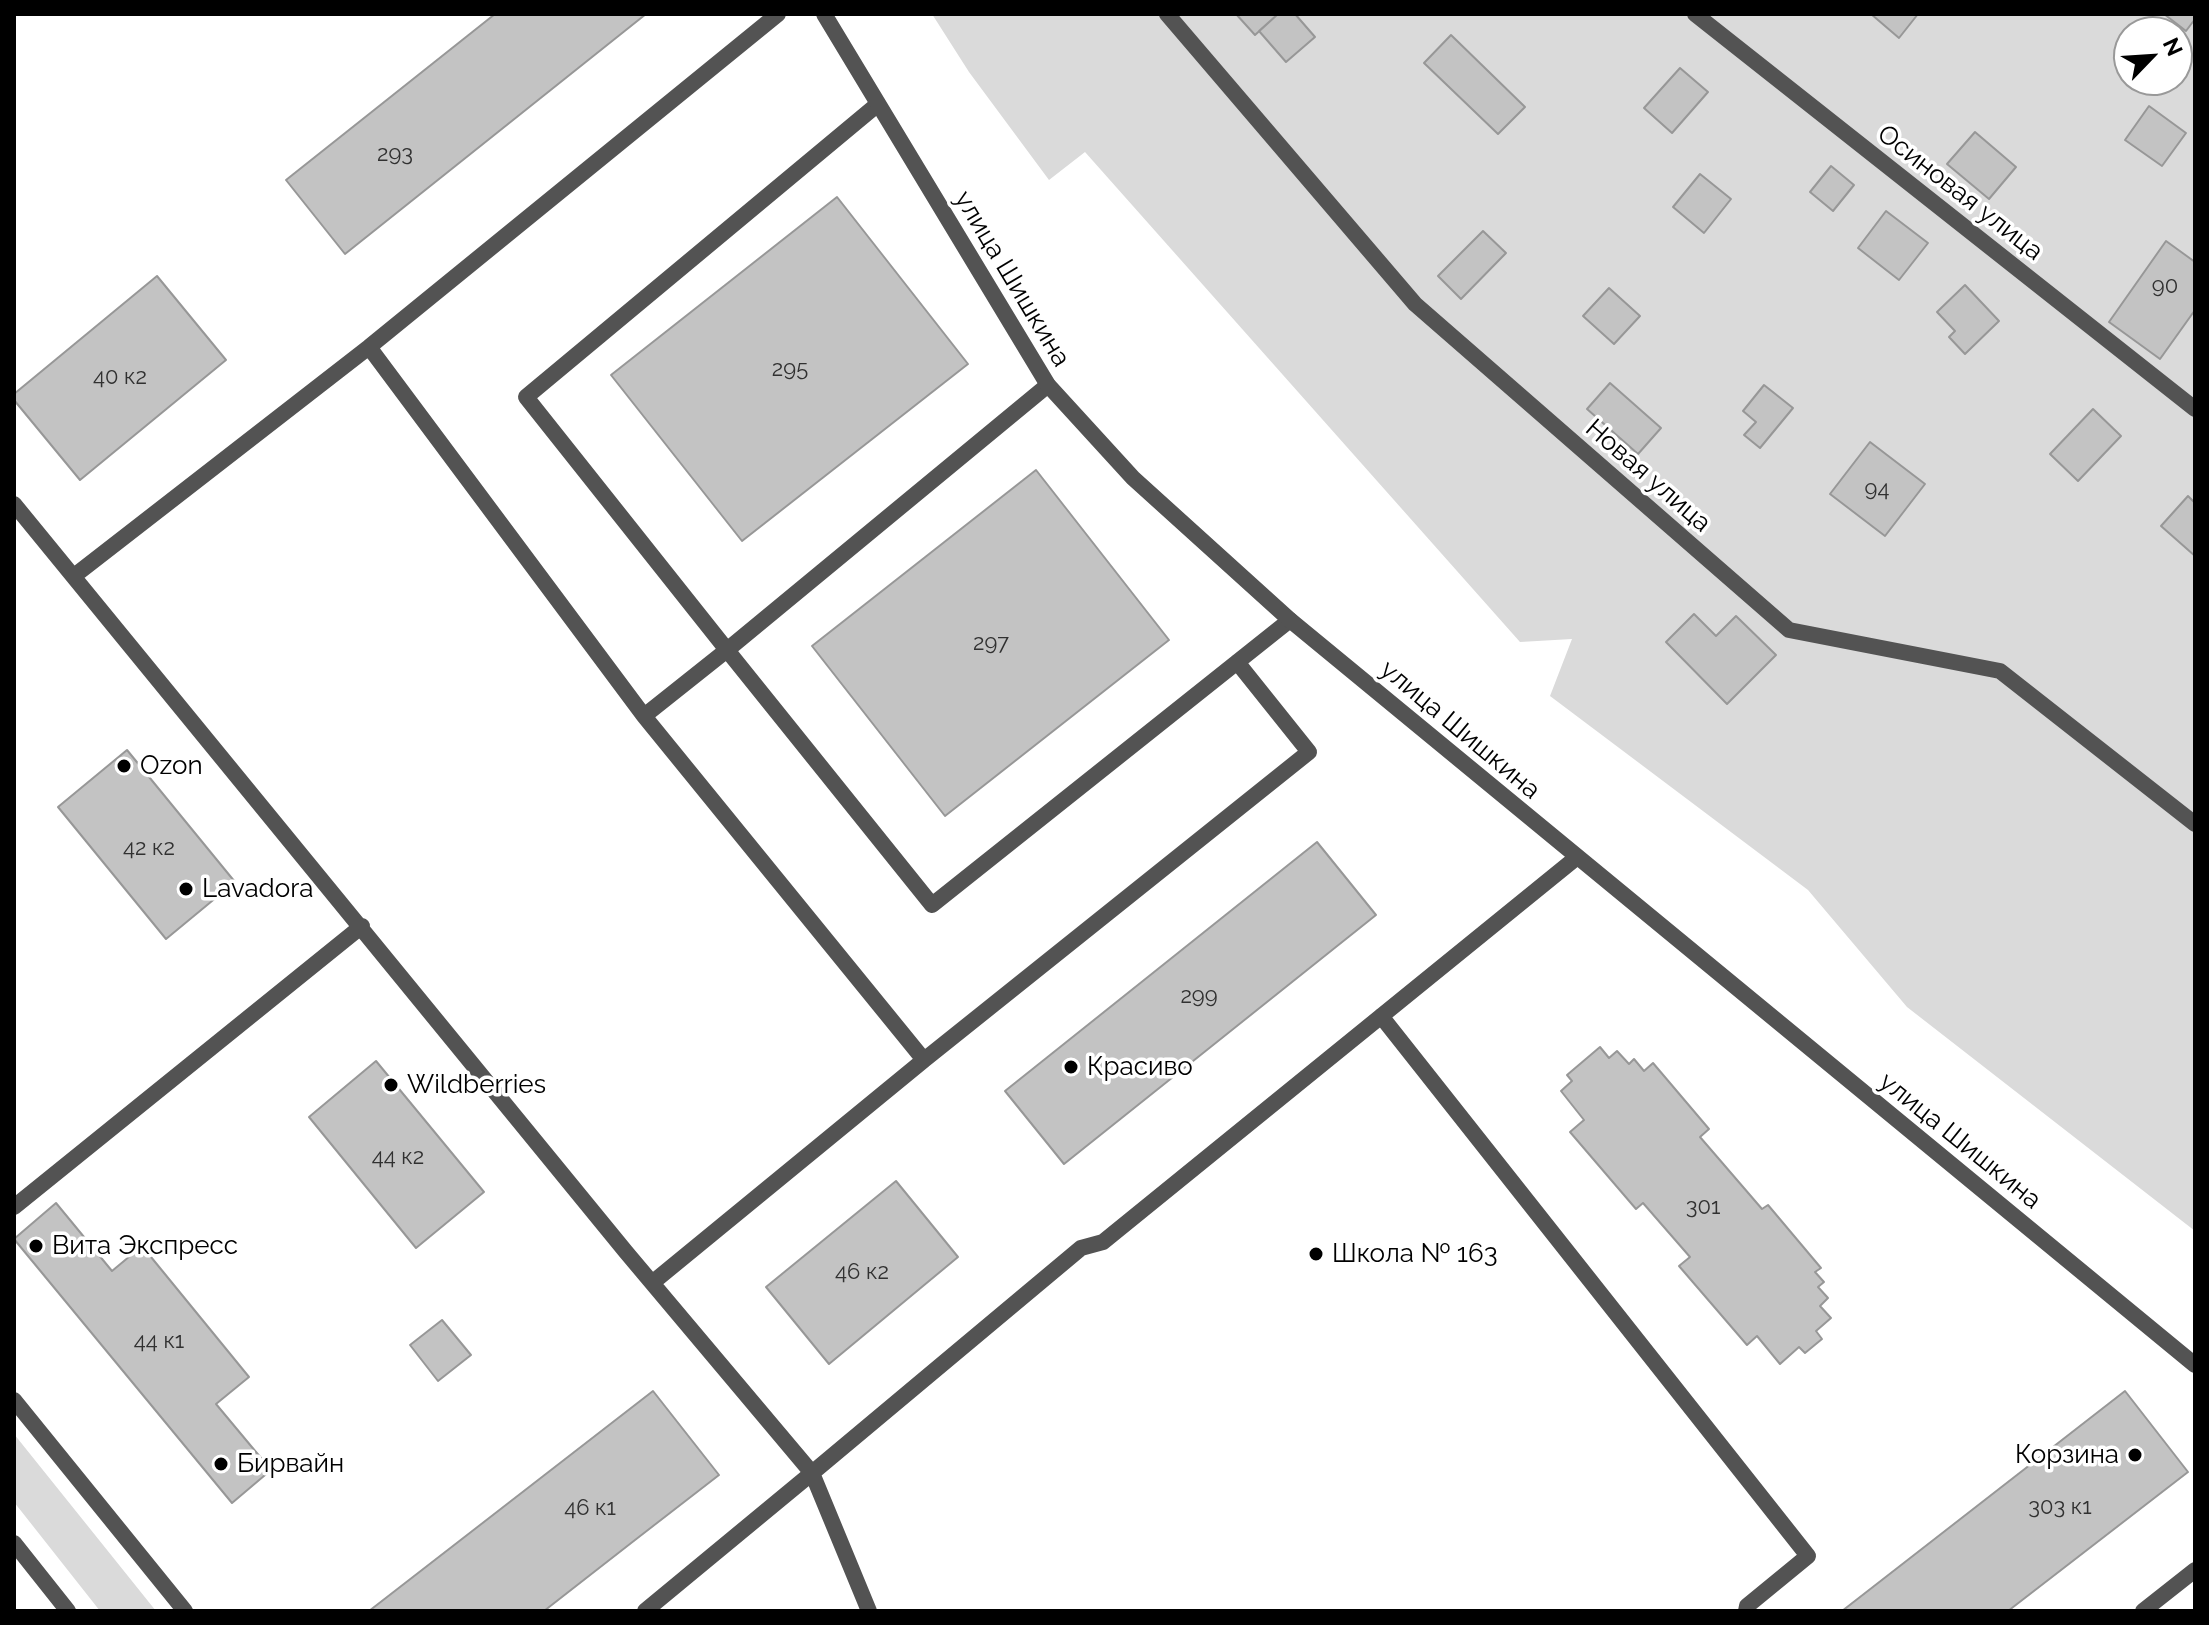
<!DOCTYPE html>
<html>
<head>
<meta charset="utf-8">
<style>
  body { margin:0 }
  #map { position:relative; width:2209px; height:1625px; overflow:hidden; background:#fff; font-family:Raleway,sans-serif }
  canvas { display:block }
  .frame { position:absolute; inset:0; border:16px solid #000; pointer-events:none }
  .north { position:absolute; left:2113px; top:16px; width:80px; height:80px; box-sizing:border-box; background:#fff; border:2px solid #999; border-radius:50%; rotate:65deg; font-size:22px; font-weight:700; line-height:32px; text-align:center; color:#000 }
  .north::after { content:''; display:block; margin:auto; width:28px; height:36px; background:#000; clip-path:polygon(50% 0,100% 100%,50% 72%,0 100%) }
</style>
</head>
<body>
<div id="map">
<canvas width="2209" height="1625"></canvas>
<div class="frame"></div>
<div class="north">N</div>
</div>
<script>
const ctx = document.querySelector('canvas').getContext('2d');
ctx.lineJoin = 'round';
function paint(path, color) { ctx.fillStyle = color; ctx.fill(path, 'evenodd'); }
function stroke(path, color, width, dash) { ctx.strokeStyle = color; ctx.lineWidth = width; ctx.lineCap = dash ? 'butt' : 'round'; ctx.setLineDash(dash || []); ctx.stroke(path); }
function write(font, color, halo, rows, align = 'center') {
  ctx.font = font + ' Raleway,sans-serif'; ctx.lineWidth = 7; ctx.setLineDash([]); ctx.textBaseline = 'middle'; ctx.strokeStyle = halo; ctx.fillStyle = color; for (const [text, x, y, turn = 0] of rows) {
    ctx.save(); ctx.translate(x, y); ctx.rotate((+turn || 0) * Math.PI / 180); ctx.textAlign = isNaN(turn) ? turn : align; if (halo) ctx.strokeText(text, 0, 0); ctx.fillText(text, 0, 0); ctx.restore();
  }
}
const green = new Path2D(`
  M 932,14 L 2195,14 L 2195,1231 L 1907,1007 L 1808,890 L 1550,696 L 1572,639 L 1520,642 L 1085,152 L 1049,180 L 969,72 ZM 2129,32 L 2177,32 L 2177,80 L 2129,80 Z
  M 14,1434 L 156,1611 L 100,1611 L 14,1502 Z`);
const building = new Path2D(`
  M 495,14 L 646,14 L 345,254 L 286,180 Z
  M 1236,14 L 1278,14 L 1255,35 Z
  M 1278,14 L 1295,14 L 1315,37 L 1286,62 L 1259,31 Z
  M 1871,14 L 1918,14 L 1899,38 Z
  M 2164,14 L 2195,14 L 2195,19 L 2186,31 Z
  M 1451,35 L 1525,107 L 1498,134 L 1424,63 Z
  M 1680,68 L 1708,92 L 1672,133 L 1644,108 Z
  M 2149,106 L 2186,133 L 2162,166 L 2125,140 Z
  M 1975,132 L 2016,167 L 1989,199 L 1947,164 Z
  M 1831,166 L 1854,185 L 1833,211 L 1810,192 Z
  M 1700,174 L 1731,199 L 1704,233 L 1673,207 Z
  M 837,197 L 968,364 L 742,541 L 611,375 Z
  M 1886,211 L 1928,243 L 1899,280 L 1858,248 Z
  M 1483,231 L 1506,253 L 1461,299 L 1438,276 Z
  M 2166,241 L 2195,262 L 2195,310 L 2160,359 L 2109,322 Z
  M 157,276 L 226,360 L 80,480 L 14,400 L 14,394 Z
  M 1965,285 L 1999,321 L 1965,354 L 1949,337 L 1955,331 L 1937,312 Z
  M 1609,288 L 1640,316 L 1614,344 L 1583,316 Z
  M 1610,383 L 1661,428 L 1638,454 L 1587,409 Z
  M 1764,385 L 1793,408 L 1760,448 L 1744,435 L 1756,422 L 1743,411 Z
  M 2093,409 L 2121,436 L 2078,481 L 2050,454 Z
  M 1870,442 L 1925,484 L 1885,536 L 1830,494 Z
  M 1036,470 L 1169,640 L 945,816 L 812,646 Z
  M 2188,496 L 2195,503 L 2195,556 L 2161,526 Z
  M 1694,614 L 1716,636 L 1736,616 L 1776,655 L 1727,704 L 1666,642 Z
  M 127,750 L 235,882 L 166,939 L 58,807 Z
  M 1317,842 L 1376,915 L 1064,1164 L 1005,1091 Z
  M 1600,1047 L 1609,1058 L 1617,1051 L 1629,1064 L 1634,1059 L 1644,1071 L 1653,1063 L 1709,1129 L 1700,1137 L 1762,1209 L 1768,1205 L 1821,1268 L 1815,1272 L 1824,1282 L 1818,1287 L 1828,1298 L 1820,1306 L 1831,1318 L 1816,1331 L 1822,1339 L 1805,1353 L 1799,1347 L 1780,1364 L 1757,1336 L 1747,1345 L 1679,1266 L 1690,1257 L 1643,1203 L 1636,1209 L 1570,1132 L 1584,1120 L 1561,1091 L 1572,1081 L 1567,1075 Z
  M 376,1061 L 484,1192 L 416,1248 L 309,1117 Z
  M 896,1181 L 958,1257 L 829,1364 L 766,1287 Z
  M 56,1203 L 112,1271 L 142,1246 L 249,1377 L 216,1404 L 271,1470 L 232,1503 L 14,1239 Z
  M 442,1320 L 471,1355 L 438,1381 L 410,1345 Z
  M 653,1391 L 719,1475 L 635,1540 L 544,1611 L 369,1611 Z
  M 2125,1391 L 2188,1472 L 2008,1611 L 1842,1611 Z`);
const service = new Path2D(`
  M 878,104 L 526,397 L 727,650 L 644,716 L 924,1060 L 1309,752 L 1237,662
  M 369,347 L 644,716
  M 1048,385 L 727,650 L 932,905 L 1290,620
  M 14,504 L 626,1252 L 812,1473 L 1081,1248 L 1103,1242 L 1576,858
  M 74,576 L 369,347 L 778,14
  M 1381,1016 L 1808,1556 L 1747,1606 L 1746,1611
  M 14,1207 L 362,926
  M 652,1283 L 924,1060
  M 645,1611 L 812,1473 L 869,1611
  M 2143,1611 L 2195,1570`);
const minor = new Path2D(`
  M 824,14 L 1048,385 L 1133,478 L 1290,620 L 2195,1365
  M 1167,14 L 1415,304 L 1789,630 L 2000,671 L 2195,824
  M 1695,14 L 2195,409
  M 14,1400 L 185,1611`);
const tertiary = new Path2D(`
  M 14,1543 L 68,1611`);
const markers = [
  [124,766,8,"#000"],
  [186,889,8,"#000"],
  [1071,1067,8,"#000"],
  [391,1085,8,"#000"],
  [36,1246,8,"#000"],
  [1316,1254,8,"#000"],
  [2135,1455,8,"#000"],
  [221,1464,8,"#000"]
];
const numberNames = [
  ["293",395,154],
  ["90",2165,286],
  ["295",790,369],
  ["40 к2",120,377],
  ["94",1877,489],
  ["297",991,643],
  ["42 к2",149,848],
  ["299",1199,996],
  ["44 к2",398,1157],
  ["301",1703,1207],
  ["46 к2",862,1272],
  ["44 к1",159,1341],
  ["303 к1",2060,1507],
  ["46 к1",590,1508]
];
const streetNames = [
  ["Осиновая улица",1960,193,38],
  ["улица Шишкина",1012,279,59],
  ["Новая улица",1648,476,41],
  ["улица Шишкина",1460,730,40],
  ["улица Шишкина",1960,1141,39]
];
const poiNames = [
  ["Ozon",140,766],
  ["Lavadora",202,889],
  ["Красиво",1087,1067],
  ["Wildberries",407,1085],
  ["Вита Экспресс",52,1246],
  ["Школа № 163",1332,1254],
  ["Корзина",2119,1455,"right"],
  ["Бирвайн",237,1464]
];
paint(green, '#dadada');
paint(building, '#c3c3c3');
stroke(building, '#979797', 2);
stroke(service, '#535353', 16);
stroke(minor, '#535353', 16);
stroke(tertiary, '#535353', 16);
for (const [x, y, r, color] of markers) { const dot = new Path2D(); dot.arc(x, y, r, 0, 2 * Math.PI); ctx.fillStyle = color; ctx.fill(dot); stroke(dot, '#fff', 3); }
write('22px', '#313131', null, numberNames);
write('26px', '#000', '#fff', streetNames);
write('26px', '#000', '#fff', poiNames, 'left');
</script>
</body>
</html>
